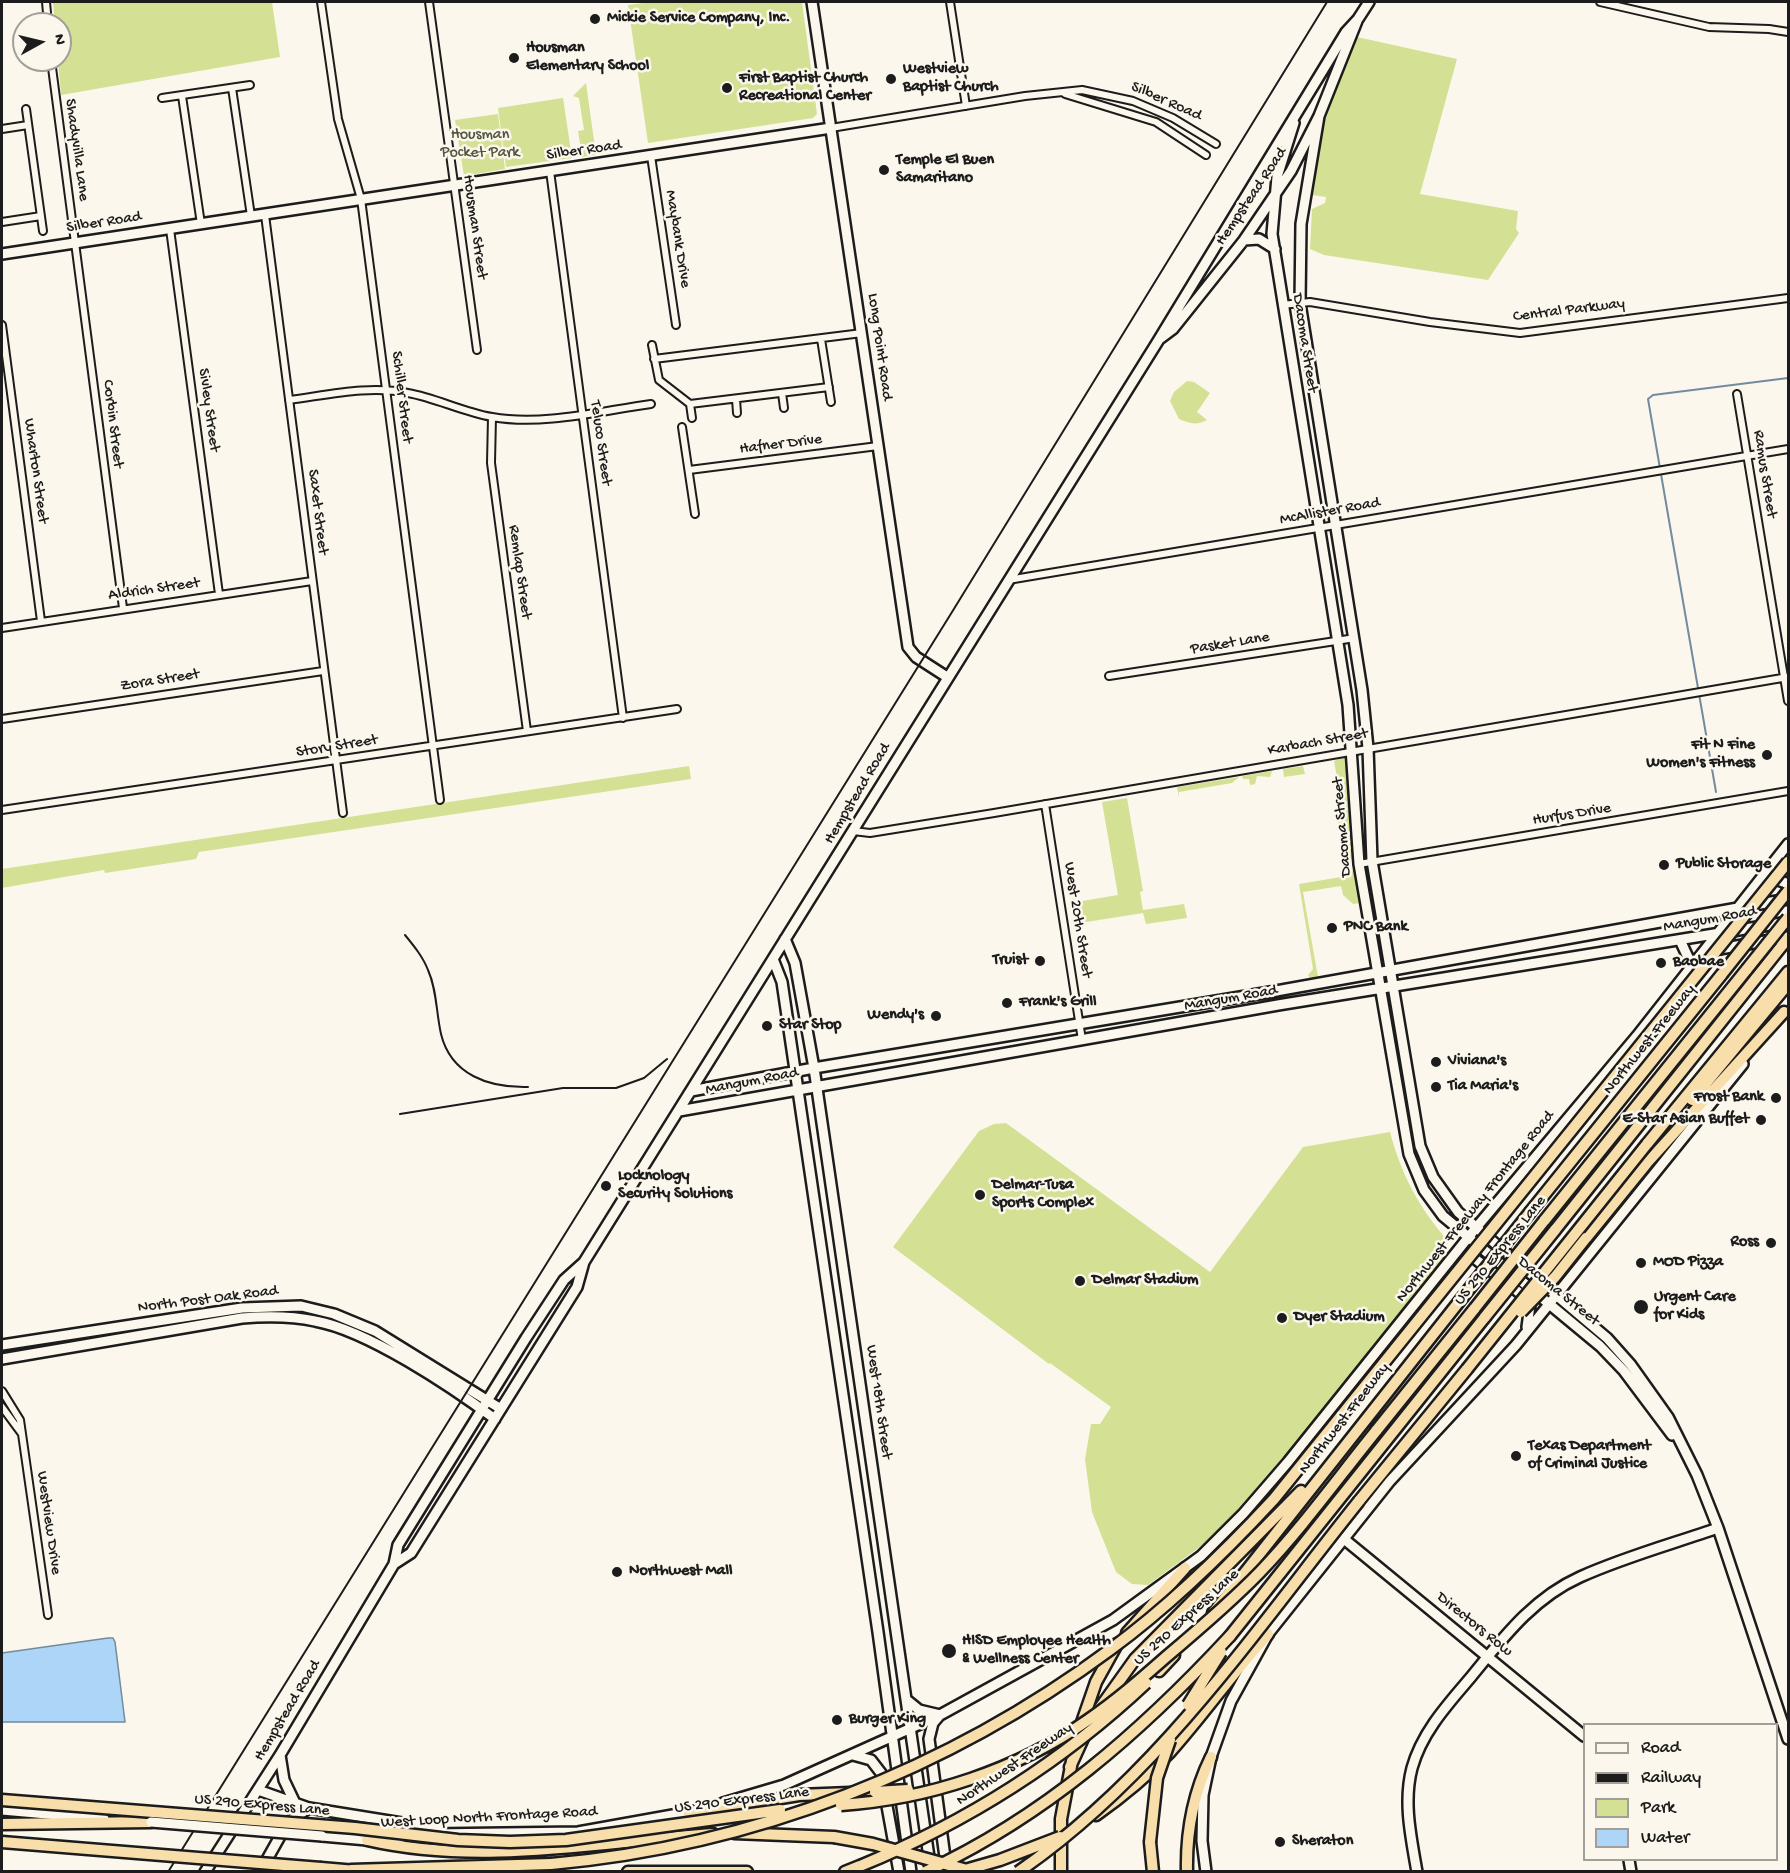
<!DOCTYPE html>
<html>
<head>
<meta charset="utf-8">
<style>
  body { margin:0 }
  #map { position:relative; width:1790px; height:1873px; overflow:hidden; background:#fbf7ec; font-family:"Gochi Hand",sans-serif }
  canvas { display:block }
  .frame { position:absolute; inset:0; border:3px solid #1c1c1c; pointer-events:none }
  .legend { position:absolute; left:1583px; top:1723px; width:195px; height:138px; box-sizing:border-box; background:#fbf7ec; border:2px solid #a29f99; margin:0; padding:8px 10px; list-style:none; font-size:18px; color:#1c1c1c }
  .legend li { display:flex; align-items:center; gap:12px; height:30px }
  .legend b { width:30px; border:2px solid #a29f99 }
  .north { position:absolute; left:12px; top:12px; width:60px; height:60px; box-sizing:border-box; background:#fbf7ec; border:2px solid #a29f99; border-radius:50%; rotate:82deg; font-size:16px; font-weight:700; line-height:24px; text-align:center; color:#1c1c1c }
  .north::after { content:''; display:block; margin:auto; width:21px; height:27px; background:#1c1c1c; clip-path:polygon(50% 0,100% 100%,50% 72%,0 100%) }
</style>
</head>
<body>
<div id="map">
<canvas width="1790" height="1873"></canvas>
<div class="frame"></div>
<ul class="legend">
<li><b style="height:8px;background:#fbf7ec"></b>Road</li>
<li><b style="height:8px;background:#1c1c1c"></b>Railway</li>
<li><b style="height:16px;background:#d4e194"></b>Park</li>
<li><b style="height:16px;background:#acd5f7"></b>Water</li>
</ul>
<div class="north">N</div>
</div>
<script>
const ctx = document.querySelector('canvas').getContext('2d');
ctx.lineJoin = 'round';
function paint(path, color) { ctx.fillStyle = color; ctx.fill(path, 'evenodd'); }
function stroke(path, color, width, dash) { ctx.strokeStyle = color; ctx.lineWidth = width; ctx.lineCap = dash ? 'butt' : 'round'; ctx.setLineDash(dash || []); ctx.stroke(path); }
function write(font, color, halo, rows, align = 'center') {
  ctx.font = font + ' "Gochi Hand",sans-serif'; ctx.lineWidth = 5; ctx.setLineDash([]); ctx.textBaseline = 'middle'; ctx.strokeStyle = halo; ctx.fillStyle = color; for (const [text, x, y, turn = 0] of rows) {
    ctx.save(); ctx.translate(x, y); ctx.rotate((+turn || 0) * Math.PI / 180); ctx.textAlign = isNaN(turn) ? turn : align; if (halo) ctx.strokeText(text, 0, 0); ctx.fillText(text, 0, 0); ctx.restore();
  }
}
const green = new Path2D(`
  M 53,2 L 272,2 L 280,57 L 61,95 L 58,60 L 60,24 L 55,24 Z
  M 650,2 L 802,2 L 817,114 L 813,118 L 648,143 L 628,5 Z
  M 1357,37 L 1457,59 L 1420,194 L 1518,211 L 1516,229 L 1519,233 L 1488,280 L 1324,255 L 1310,249 L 1312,209 L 1325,203 L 1326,197 L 1312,195 C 1312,138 1335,89 1357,37 Z
  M 586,83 L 596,155 L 582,157 L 578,131 L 584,130 L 579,98 L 573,96 Z
  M 563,98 L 572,158 L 506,167 L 498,108 Z
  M 498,114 L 505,169 L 464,176 L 455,120 Z
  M 1187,381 L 1194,382 L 1210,393 L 1197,412 L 1207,420 C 1196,426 1189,423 1179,419 L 1170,401 L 1174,392 Z
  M 1344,757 L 1349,760 L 1355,857 L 1345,863 L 1334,796 L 1340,795 L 1334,761 Z
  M 689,766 L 691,779 L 199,852 L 196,859 L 105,873 L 104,870 L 2,888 L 2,869 Z
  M 1303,766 L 1305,774 L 1284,777 L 1283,769 Z
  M 1272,771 L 1270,777 L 1257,776 L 1255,784 L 1250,785 L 1249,779 L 1243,779 L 1242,776 Z
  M 1239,777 L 1232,783 L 1179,792 L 1179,797 L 1177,787 Z
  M 1127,798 L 1143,891 L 1140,892 L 1143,910 L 1184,904 L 1187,918 L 1146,924 L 1143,913 L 1080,923 L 1076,902 L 1118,895 L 1102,802 Z
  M 1346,869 L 1356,871 L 1360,903 L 1353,904 L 1343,895 L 1341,886 L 1303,892 L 1318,977 L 1311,980 L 1308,975 L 1313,969 L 1299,884 L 1347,876 Z
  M 1006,1123 L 1210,1272 L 1303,1147 L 1390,1132 C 1401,1174 1419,1208 1448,1241 L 1443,1261 L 1283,1458 L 1216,1535 L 1148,1585 L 1132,1584 L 1116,1572 L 1092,1512 L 1085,1459 L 1091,1424 L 1100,1424 L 1111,1407 L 1050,1363 L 1049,1364 L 893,1247 L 979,1131 L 994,1124 Z`);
const water = new Path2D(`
  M 108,1638 L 113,1638 L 115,1642 L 125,1722 L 2,1722 L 2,1653 Z`);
const stream = new Path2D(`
  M 1716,792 L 1648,399 L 1653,395 L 1788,378`);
const street = new Path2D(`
  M 46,2 L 48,24
  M 321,2 L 338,119 L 361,199 L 440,800
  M 429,2 L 477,350
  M 950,2 L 966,106
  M 1600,2 L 1709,27 L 1769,29 L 1788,32
  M 51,60 L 123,608
  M 232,88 L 251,216
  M 1065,94 L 1156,122 L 1206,155
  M 182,96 L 201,224
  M 162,98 L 250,85
  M 26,109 L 43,231
  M 831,128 L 1025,96 L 1082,90 L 1133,101 L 1173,118 L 1216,144
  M 2,129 L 28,125
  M 651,156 L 676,325
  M 550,171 L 623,718
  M 265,215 L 343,813
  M 2,222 L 41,216
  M 170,229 L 219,594
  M 1282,305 L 1310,302 L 1430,322 L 1520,333 L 1788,298
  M 2,325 L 41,621
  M 821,339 L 831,402
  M 652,345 L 659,380 L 690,404 L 829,387
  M 654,359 L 862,333
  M 782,393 L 784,408
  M 1737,394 L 1788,701
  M 736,399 L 737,413
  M 289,400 C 328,395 369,385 408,393 C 436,398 463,412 492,417 C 543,426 600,411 651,404
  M 690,404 L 692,418
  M 492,417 L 491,463 L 527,731
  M 682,427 L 695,514
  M 689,470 L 878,446
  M 1008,580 L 1788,449
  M 2,628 L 312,581
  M 1109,676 L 1355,638
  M 2,719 L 323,671
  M 1045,804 L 1082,1040
  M 2,810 L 677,709
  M 853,831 L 870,833 L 994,813 L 1788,677
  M 1359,864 L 1788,791
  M 2,1391 L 20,1420 L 48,1615
  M 2,1407 L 22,1434`);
const secondary = new Path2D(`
  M 812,2 L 908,647 L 916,657 L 947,677
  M 1319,116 L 1301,224 L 1300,303 L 1362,690 L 1368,748 L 1372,861 L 1420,1146 L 1433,1177 L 1458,1212 L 1607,1338 L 1631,1365 L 1668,1417 L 1697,1475 L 1718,1528 L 1788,1739
  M 1294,123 L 1277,177 L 1272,234 L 1348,705 L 1359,864 L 1409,1154 L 1424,1190 L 1443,1216 L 1600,1346 L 1624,1371 L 1672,1435
  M 1244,240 L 1259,239 L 1275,249
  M 2,254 L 831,128
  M 1161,338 L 1173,329 L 1244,240 L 1291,171 L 1319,116 L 1357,21
  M 1776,871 L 1776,879 L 1788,884
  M 785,939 L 795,963 L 814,1068 L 930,1864
  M 1680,940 L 1692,966
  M 1714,950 L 1788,937
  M 773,959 L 782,982 L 878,1632 L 911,1872
  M 691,1091 L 814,1068 L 1276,991 L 1788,899
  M 679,1111 L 1278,1005 L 1788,922
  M 1465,1258 L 1474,1258 L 1521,1294 L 1530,1305 L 1527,1327
  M 2,1345 L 242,1308 L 301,1306 L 334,1314 L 375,1331 L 501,1409
  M 2,1359 L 242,1318 C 266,1316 292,1316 315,1321 C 367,1330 452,1387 495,1419
  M 1344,1539 L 1584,1736
  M 394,1564 L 411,1553 L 577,1287 L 584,1262
  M 908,1701 L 919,1710 L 940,1715
  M 939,1716 L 933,1723 L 929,1739 L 947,1872
  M 280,1755 L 284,1780 L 294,1801
  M 853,1755 L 871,1760 L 881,1773 L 899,1872
  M 258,1790 L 309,1808 L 439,1829
  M 723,1803 L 784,1785 L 940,1715 L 1113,1620 L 1201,1556 L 1243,1514 L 1288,1462 L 1475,1229 L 1637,1036 L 1788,844
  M 2,1810 L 104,1819
  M 432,1834 L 578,1832 L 695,1811
  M 322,1836 L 367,1840 L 403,1837
  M 1629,1860 L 1631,1872
  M 205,1872 L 280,1755 L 394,1564 L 398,1545 L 526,1338 L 564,1280 L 584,1262 L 1158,341 L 1346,32 L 1358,19 L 1369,2
  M 260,1872 L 288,1822 L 309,1808
  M 1206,1872 L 1202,1841 L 1203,1795 L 1211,1757 L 1231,1701 L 1268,1634 L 1390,1481 L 1516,1345 L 1743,1064
  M 1417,1872 C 1411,1837 1403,1802 1412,1768 C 1422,1732 1448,1704 1471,1677 C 1503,1638 1533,1598 1580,1577 C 1624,1557 1672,1544 1718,1528`);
const highway = new Path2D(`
  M 1692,1100 L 1788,984
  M 1647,1144 L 1788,972
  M 1531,1211 L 1722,974
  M 1544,1221 L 1747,969
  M 1555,1230 L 1788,938
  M 1586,1238 L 1647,1163 L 1784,1012
  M 1376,1431 L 1475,1308
  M 1359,1501 L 1467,1369
  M 1213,1613 L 1462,1298
  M 1127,1633 L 1185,1568
  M 1230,1636 L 1485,1317
  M 1159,1671 L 1174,1655
  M 1095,1715 L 1135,1659 L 1301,1491
  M 1079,1731 L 1096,1682 L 1117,1644
  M 1070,1767 L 1085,1734
  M 689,1813 L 799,1795 L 875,1792
  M 1096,1815 C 1123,1796 1147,1776 1170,1752 C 1204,1714 1233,1672 1268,1634
  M 2,1824 L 151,1822
  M 734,1833 L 834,1837
  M 367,1840 C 480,1866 599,1842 713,1834
  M 1150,1842 L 1153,1872
  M 321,1868 L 356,1871
  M 351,1870 L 551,1864
  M 628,1872 L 747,1872
  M 845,1872 L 860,1866
  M 1061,1872 L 1061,1819 L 1072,1761
  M 1187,1872 C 1186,1831 1193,1794 1211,1757`);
const rail = new Path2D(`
  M 405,935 C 414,946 423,957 428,970 C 437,990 436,1012 441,1034 C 451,1075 489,1088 528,1087
  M 400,1114 L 563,1088 L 616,1088 L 644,1078 L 667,1059
  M 168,1872 C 556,1249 945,628 1327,2`);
const secondaryBridge = new Path2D(`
  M 151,1822 L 322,1836`);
const highwayBridge = new Path2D(`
  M 1747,969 L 1788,918
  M 1722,974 L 1788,891
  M 1462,1298 L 1531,1211
  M 1475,1308 L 1544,1221
  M 1521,1312 L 1555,1277 L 1586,1238
  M 1485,1317 L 1555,1230
  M 1467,1369 L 1647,1144
  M 1188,1705 L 1221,1652
  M 875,1792 L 908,1790
  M 2,1800 L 355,1828 L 458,1840 L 510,1842 L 566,1840 L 780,1810
  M 841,1805 C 928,1799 1017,1770 1088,1720 C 1116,1701 1141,1679 1166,1657 C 1198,1630 1231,1602 1260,1572 C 1302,1528 1338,1478 1376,1431
  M 834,1837 L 873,1844 L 967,1870
  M 2,1842 L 321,1868
  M 1150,1842 L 1157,1778 L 1170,1740
  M 551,1864 C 754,1846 948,1770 1111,1649 C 1171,1605 1224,1553 1274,1499 L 1788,862
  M 860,1866 C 967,1822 1062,1762 1146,1683
  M 925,1872 C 1044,1817 1141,1732 1230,1636
  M 958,1872 L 1000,1860 L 1060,1837
  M 1018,1872 C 1158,1776 1254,1632 1359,1501`);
const markers = [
  [595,19,6,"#1c1c1c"],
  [514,58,6,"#1c1c1c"],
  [891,79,6,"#1c1c1c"],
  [727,88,6,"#1c1c1c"],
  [884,170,6,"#1c1c1c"],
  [1767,755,6,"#1c1c1c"],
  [1664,865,6,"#1c1c1c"],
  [1332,928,6,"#1c1c1c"],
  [1040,961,6,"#1c1c1c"],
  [1661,963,6,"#1c1c1c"],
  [1007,1003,6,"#1c1c1c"],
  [936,1016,6,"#1c1c1c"],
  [767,1026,6,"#1c1c1c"],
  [1436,1062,6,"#1c1c1c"],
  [1436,1087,6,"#1c1c1c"],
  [1776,1098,6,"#1c1c1c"],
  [1761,1120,6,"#1c1c1c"],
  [606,1186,6,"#1c1c1c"],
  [980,1195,6,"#1c1c1c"],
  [1771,1243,6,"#1c1c1c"],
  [1641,1263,6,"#1c1c1c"],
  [1080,1281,6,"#1c1c1c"],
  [1641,1307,8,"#1c1c1c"],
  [1282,1318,6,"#1c1c1c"],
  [1516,1456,6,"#1c1c1c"],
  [617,1572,6,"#1c1c1c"],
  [949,1651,8,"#1c1c1c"],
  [837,1720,6,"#1c1c1c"],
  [1280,1842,6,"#1c1c1c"]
];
const poiNames = [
  ["Mickie Service Company, Inc.",607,19],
  ["Housman",526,49],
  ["Elementary School",526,67],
  ["Westview",903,70],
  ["Baptist Church",903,88],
  ["First Baptist Church",739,79],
  ["Recreational Center",739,97],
  ["Temple El Buen",896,161],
  ["Samaritano",896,179],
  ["Fit N Fine",1755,746,"right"],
  ["Women's Fitness",1755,764,"right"],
  ["Public Storage",1676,865],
  ["PNC Bank",1344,928],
  ["Truist",1028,961,"right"],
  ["Baobae",1673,963],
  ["Frank's Grill",1019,1003],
  ["Wendy's",924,1016,"right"],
  ["Star Stop",779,1026],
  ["Viviana's",1448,1062],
  ["Tia Maria's",1448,1087],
  ["Frost Bank",1764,1098,"right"],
  ["E-Star Asian Buffet",1749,1120,"right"],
  ["Locknology",618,1177],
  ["Security Solutions",618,1195],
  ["Delmar-Tusa",992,1186],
  ["Sports Complex",992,1204],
  ["Ross",1759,1243,"right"],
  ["MOD Pizza",1653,1263],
  ["Delmar Stadium",1092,1281],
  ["Urgent Care",1654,1298],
  ["for Kids",1654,1316],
  ["Dyer Stadium",1294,1318],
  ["Texas Department",1528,1447],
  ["of Criminal Justice",1528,1465],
  ["Northwest Mall",629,1572],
  ["HISD Employee Health",962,1642],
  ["& Wellness Center",962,1660],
  ["Burger King",849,1720],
  ["Sheraton",1292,1842]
];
const streetNames = [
  ["Silber Road",1166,102,24],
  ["Shadyvilla Lane",76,150,82],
  ["Silber Road",584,151,-8],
  ["Hempstead Road",1252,197,-56],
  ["Silber Road",104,223,-9],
  ["Housman Street",474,227,82],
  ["Maybank Drive",677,239,81],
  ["Central Parkway",1569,311,-7],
  ["Dacoma Street",1304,343,81],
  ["Long Point Road",879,347,82],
  ["Schiller Street",401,397,83],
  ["Sivley Street",208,410,82],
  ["Corbin Street",112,424,83],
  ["Teluco Street",600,443,82],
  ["Hafner Drive",781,445,-7],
  ["Wharton Street",35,471,82],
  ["Ramus Street",1764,474,81],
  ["Saxet Street",317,512,83],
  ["McAllister Road",1330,512,-10],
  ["Remlap Street",519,572,82],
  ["Aldrich Street",154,590,-8],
  ["Pasket Lane",1230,644,-9],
  ["Zora Street",160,681,-9],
  ["Karbach Street",1318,743,-10],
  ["Story Street",337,747,-9],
  ["Hempstead Road",858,794,-59],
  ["Hurfus Drive",1572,815,-9],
  ["Dacoma Street",1343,827,-95],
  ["West 20th Street",1077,920,81],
  ["Mangum Road",1710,920,-10],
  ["Mangum Road",1231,999,-10],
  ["Northwest Freeway",1650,1040,-51],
  ["Mangum Road",752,1082,-11],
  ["Northwest Freeway Frontage Road",1476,1207,-51],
  ["US 290 Express Lane",1501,1251,-51],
  ["Dacoma Street",1558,1292,39],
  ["North Post Oak Road",208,1300,-7],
  ["West 18th Street",878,1402,82],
  ["Northwest Freeway",1345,1419,-52],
  ["Westview Drive",48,1523,82],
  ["US 290 Express Lane",1187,1618,-42],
  ["Directors Row",1474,1625,39],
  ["Hempstead Road",288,1711,-59],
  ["Northwest Freeway",1015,1765,-34],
  ["US 290 Express Lane",742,1801,-7],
  ["US 290 Express Lane",262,1806,5],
  ["West Loop North Frontage Road",489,1818,-3]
];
const parkNames = [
  ["Housman",480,136],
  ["Pocket Park",480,154]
];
paint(green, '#d4e194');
paint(water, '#acd5f7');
stroke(water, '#728b9f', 1.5);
stroke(stream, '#728b9f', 2);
stroke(street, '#1c1c1c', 10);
stroke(secondary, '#1c1c1c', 14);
stroke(highway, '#1c1c1c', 15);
stroke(street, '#fbf7ec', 6);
stroke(secondary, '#fbf7ec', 9);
stroke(highway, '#f8deab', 10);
stroke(rail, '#1c1c1c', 2);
stroke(secondaryBridge, '#1c1c1c', 14, []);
stroke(highwayBridge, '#1c1c1c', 15, []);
stroke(secondaryBridge, '#fbf7ec', 9);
stroke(highwayBridge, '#f8deab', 10);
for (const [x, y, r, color] of markers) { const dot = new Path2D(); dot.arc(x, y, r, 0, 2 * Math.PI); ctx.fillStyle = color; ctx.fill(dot); stroke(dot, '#fbf7ec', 2); }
write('bold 16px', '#1c1c1c', '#fbf7ec', poiNames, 'left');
write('16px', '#1c1c1c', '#fbf7ec', streetNames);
write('16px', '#535740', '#fbf7ec', parkNames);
</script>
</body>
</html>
